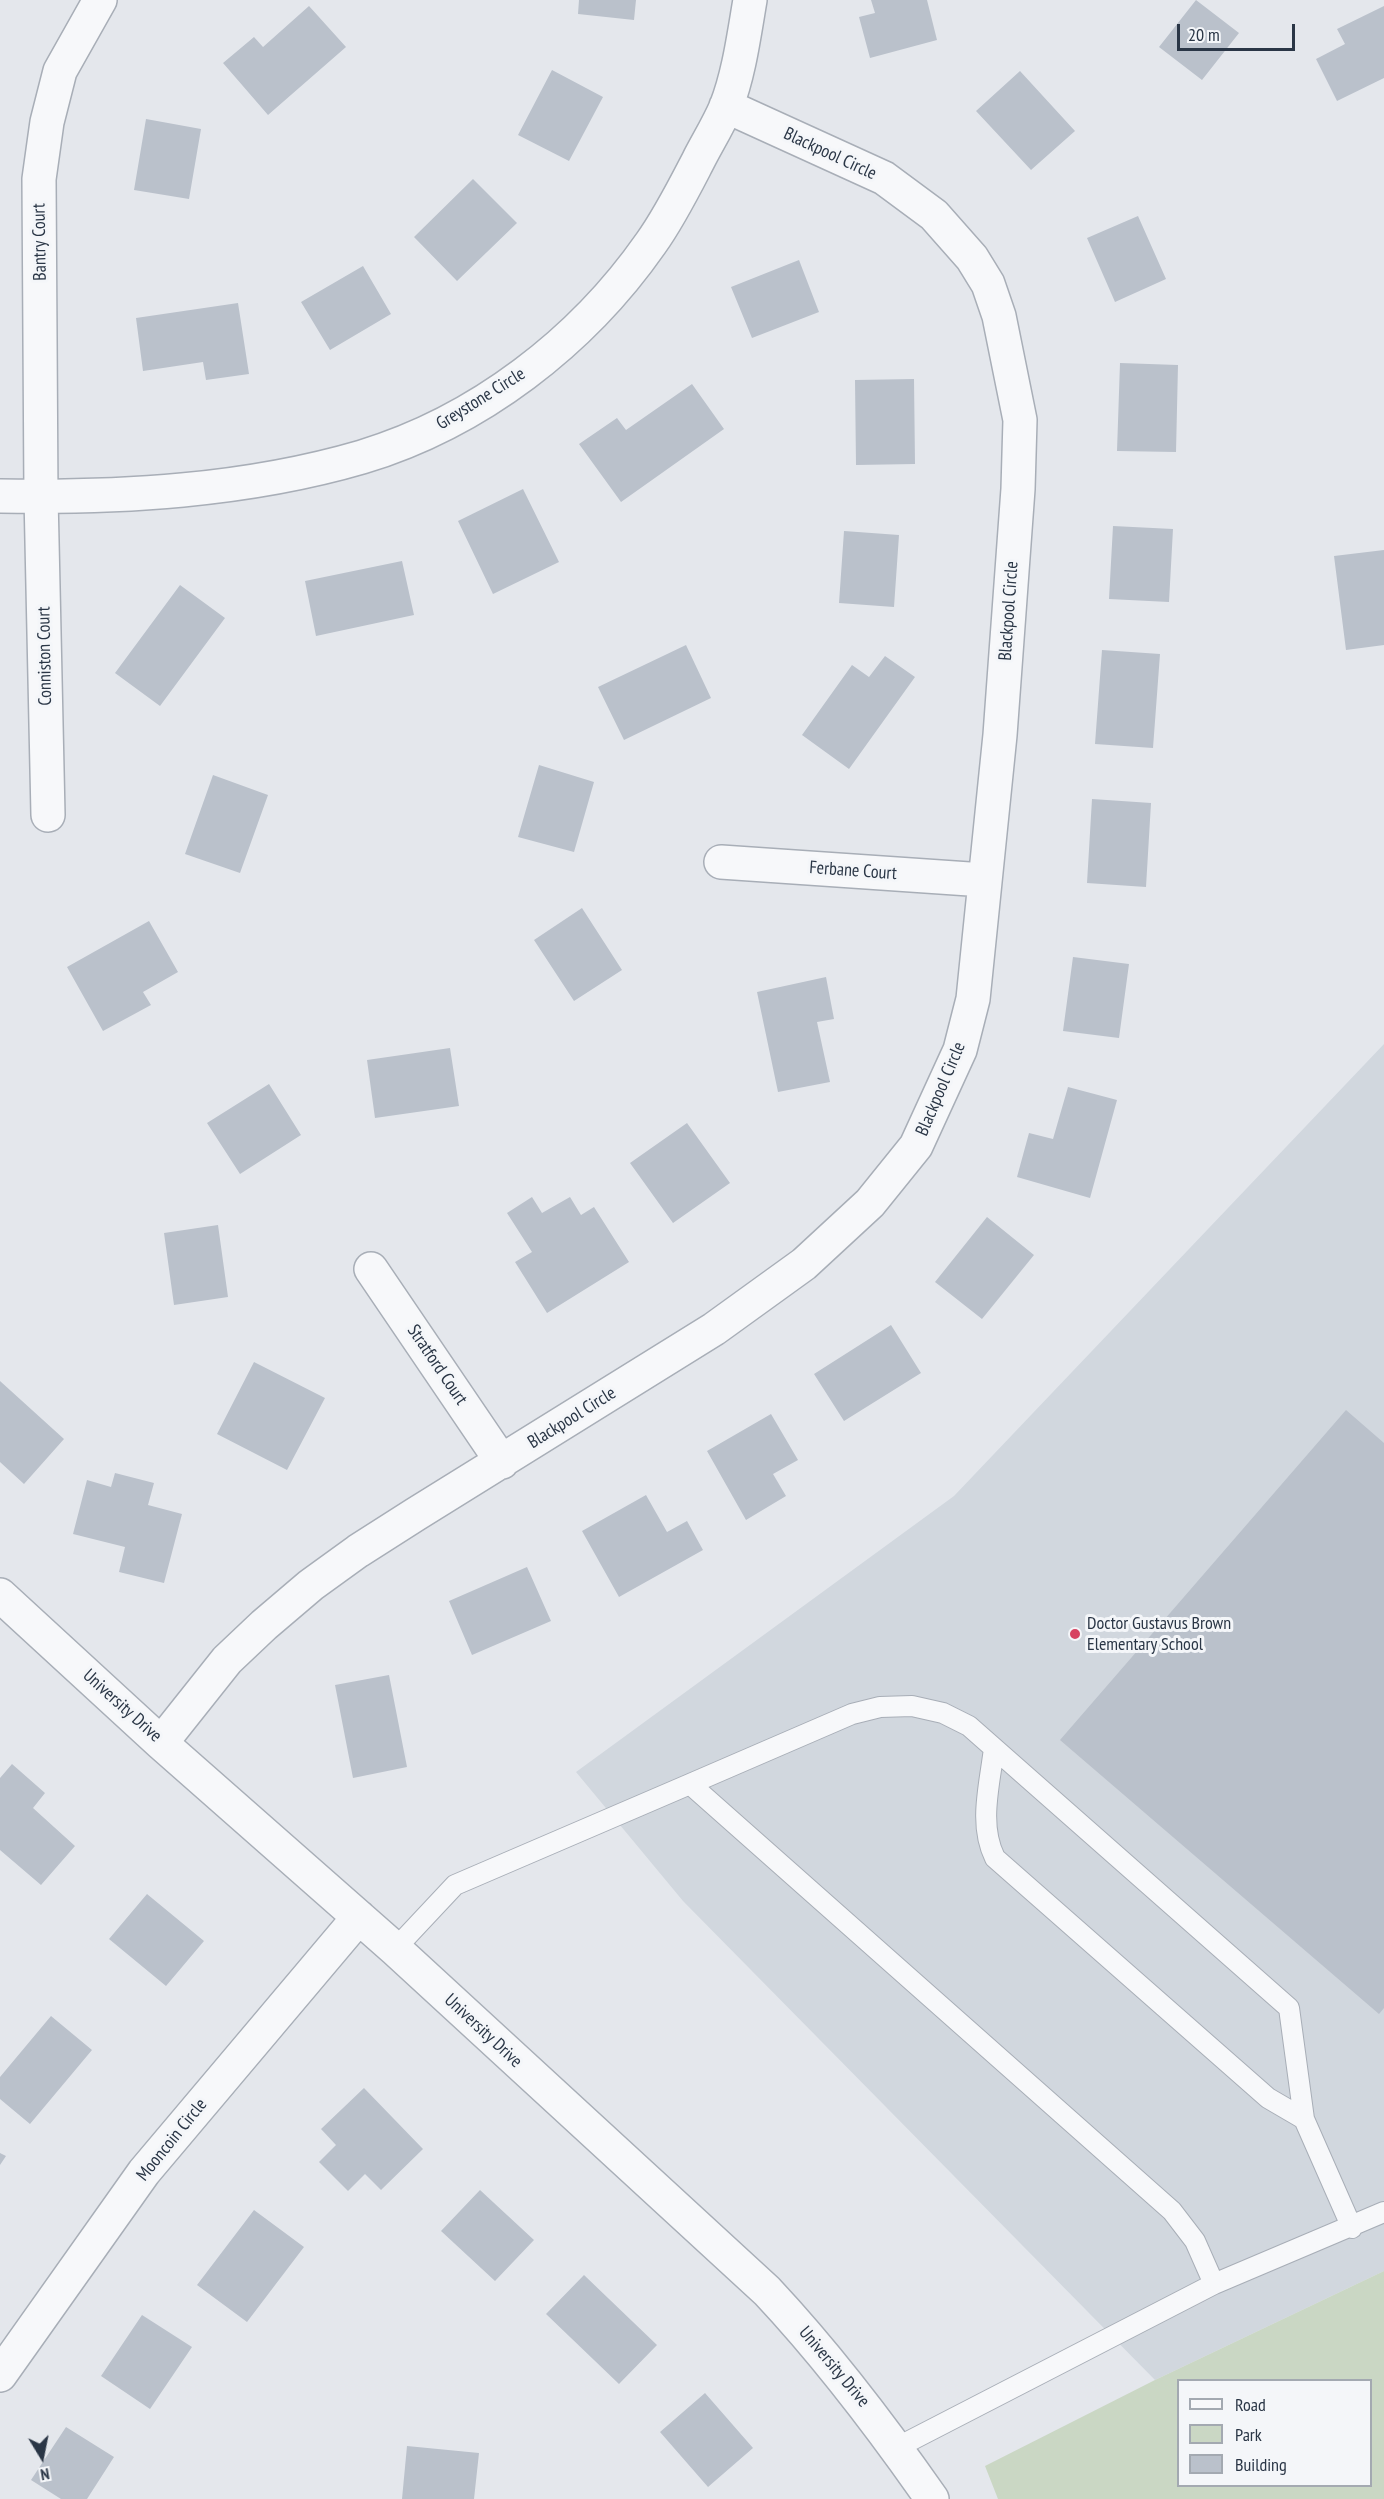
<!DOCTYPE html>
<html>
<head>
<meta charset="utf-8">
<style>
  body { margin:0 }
  #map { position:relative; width:1384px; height:2499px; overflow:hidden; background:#e4e7ec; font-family:"PT Sans Narrow",sans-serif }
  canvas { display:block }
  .legend { position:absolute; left:1177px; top:2379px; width:195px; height:108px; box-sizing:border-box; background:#f4f6f9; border:2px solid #a3a9b1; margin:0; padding:8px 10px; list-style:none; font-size:18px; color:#2a3646 }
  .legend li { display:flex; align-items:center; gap:12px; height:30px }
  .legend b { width:30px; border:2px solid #a3a9b1 }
  .north { position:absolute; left:12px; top:2427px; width:60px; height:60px; -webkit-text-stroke:4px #f4f6f9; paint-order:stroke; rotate:170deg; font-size:16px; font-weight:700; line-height:24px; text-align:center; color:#2a3646 }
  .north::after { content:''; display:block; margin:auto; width:21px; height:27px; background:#2a3646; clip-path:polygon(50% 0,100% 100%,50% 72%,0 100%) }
  .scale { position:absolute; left:1177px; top:24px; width:118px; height:27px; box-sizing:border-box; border:3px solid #2a3646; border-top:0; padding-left:8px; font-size:18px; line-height:21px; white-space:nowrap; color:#2a3646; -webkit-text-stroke:4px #f4f6f9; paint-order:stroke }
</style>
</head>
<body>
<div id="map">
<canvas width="1384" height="2499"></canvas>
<ul class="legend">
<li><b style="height:8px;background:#f7f8fa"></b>Road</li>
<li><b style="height:16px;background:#cad7c4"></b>Park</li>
<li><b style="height:16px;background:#bac1cb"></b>Building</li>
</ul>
<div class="north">N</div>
<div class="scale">20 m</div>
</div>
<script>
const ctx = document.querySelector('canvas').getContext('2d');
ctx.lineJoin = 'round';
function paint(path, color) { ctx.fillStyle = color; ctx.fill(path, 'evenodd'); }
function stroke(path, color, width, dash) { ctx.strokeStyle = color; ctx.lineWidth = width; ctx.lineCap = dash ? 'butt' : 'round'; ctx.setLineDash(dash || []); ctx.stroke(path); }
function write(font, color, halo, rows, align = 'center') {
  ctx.font = font + ' "PT Sans Narrow",sans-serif'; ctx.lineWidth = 6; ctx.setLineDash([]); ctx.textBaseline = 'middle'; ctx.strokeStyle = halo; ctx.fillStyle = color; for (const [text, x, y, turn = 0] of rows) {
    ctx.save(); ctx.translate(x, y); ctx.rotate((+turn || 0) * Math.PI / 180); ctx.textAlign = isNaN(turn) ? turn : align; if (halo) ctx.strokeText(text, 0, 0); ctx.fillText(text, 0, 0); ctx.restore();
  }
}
const built = new Path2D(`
  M 1384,1044 L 1384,2271 L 1155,2380 L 683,1901 L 576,1772 L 954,1496 Z`);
const green = new Path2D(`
  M 1384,2271 L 1384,2499 L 998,2499 L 985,2466 L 1155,2380 ZM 1178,2380 L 1370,2380 L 1370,2486 L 1178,2486 Z`);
const building = new Path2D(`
  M 579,0 L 636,0 L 634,20 L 578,14 Z
  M 871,0 L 927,0 L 937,40 L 870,58 L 859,17 L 875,13 Z
  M 1196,0 L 1239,33 L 1202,80 L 1159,47 Z
  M 309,6 L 346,47 L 268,115 L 223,63 L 254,37 L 263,47 Z
  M 1384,6 L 1384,78 L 1337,101 L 1316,59 L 1345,44 L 1337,29 Z
  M 552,70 L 603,97 L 569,161 L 518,135 Z
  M 1020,71 L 1075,131 L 1031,170 L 976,111 Z
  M 146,119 L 201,129 L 189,199 L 134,190 Z
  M 473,179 L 517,223 L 457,281 L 414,237 Z
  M 1138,216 L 1166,279 L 1115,302 L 1087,238 Z
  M 799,260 L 819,312 L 752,338 L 731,287 Z
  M 363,266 L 391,314 L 330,350 L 301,302 Z
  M 238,303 L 249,374 L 206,380 L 203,362 L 143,371 L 136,318 Z
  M 1120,363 L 1178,365 L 1176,452 L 1117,451 Z
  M 914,379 L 915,464 L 856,465 L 855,380 Z
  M 692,384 L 724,429 L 621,502 L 579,444 L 617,418 L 626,430 Z
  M 523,489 L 559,562 L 493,594 L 458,521 Z
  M 1113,526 L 1173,529 L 1169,602 L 1109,599 Z
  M 844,531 L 899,535 L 894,607 L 839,603 Z
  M 1384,550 L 1384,645 L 1346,650 L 1334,556 Z
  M 402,561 L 414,615 L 316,636 L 305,581 Z
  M 180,585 L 225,618 L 160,706 L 115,673 Z
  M 686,645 L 711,698 L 624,740 L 598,687 Z
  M 1102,650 L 1160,654 L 1153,748 L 1095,744 Z
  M 885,656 L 915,677 L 849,769 L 802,735 L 852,665 L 869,677 Z
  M 539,765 L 594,782 L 574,852 L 518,837 Z
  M 213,775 L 268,795 L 240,873 L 185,854 Z
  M 1092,799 L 1151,803 L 1146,887 L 1087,883 Z
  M 582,908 L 622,970 L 574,1001 L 534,940 Z
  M 149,921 L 178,972 L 143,992 L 151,1005 L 103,1031 L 67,967 Z
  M 1073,957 L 1129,964 L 1119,1038 L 1063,1031 Z
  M 826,977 L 834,1019 L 817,1022 L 830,1082 L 778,1092 L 757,992 Z
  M 450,1048 L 459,1106 L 375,1118 L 367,1060 Z
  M 269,1084 L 301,1135 L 240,1174 L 207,1123 Z
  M 1068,1087 L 1117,1100 L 1090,1198 L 1017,1177 L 1029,1133 L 1053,1139 Z
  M 687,1123 L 730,1183 L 673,1223 L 630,1163 Z
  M 532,1197 L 542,1213 L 570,1197 L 581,1215 L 594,1207 L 629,1262 L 547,1313 L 515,1262 L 532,1252 L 507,1213 Z
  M 987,1217 L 1034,1255 L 982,1319 L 935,1282 Z
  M 218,1225 L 228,1297 L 174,1305 L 164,1233 Z
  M 891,1325 L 921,1373 L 844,1421 L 814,1374 Z
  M 254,1362 L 325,1398 L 287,1470 L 217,1434 Z
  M 0,1381 L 64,1439 L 24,1484 L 0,1462 Z
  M 1346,1410 L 1384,1443 L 1384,2008 L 1379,2014 L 1060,1740 Z
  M 771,1414 L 798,1460 L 773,1474 L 786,1496 L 746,1520 L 707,1451 Z
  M 115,1473 L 154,1483 L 148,1505 L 182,1514 L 164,1583 L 119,1572 L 125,1547 L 73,1534 L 87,1480 L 111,1487 Z
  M 646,1495 L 667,1532 L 687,1521 L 703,1550 L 619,1597 L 582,1531 Z
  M 527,1567 L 551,1621 L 472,1655 L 449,1601 Z
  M 389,1675 L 407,1767 L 353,1778 L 335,1685 Z
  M 12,1764 L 45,1793 L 33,1808 L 75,1846 L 41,1885 L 0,1850 L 0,1778 Z
  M 147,1894 L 204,1941 L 166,1986 L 109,1939 Z
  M 51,2016 L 92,2050 L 30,2124 L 0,2099 L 0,2077 Z
  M 364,2088 L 423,2149 L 381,2190 L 365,2174 L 348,2191 L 319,2162 L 336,2145 L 321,2129 Z
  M 0,2153 L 6,2156 L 0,2165 Z
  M 480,2190 L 534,2240 L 495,2281 L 441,2231 Z
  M 254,2210 L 304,2247 L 247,2322 L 197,2285 Z
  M 584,2275 L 657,2345 L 619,2384 L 546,2314 Z
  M 142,2315 L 192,2347 L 150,2409 L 101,2376 Z
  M 705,2393 L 753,2448 L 708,2487 L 660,2432 Z
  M 66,2427 L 114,2457 L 87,2499 L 61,2499 L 31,2480 Z
  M 407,2446 L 479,2453 L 474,2499 L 402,2499 Z`);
const service = new Path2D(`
  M 994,1748 C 990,1784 978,1824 995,1858 L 1268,2098 L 1304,2119
  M 690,1784 L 852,1714 L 880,1707 L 912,1706 L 943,1713 L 969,1726 L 1289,2008 L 1304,2119 L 1352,2228
  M 395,1949 L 455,1885 L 690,1784 L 1172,2211 L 1195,2241 L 1214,2284
  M 896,2448 L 1214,2284 L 1384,2212`);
const minor = new Path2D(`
  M 0,496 C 120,498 246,491 362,457 C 478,422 582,342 651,243 C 669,218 684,188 698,161 C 707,143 718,126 726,107 C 739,74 744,35 750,0
  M 48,815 L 41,496 L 39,179 L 47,122 L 60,71 L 100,0
  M 721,862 L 984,880
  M 371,1269 L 502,1462
  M 0,1595 L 161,1743 L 395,1949 L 767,2291 C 828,2356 881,2426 932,2499
  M 161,1743 L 227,1660 L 264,1625 L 311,1585 L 358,1551 L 416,1514 L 714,1329 L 804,1264 L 870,1203 L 916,1146 L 960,1050 L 973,999 L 1000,735 L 1018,489 L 1020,420 L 999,316 L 988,284 L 972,258 L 934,215 L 884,178 L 726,106
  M 0,2375 L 144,2172 L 359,1917`);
const markers = [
  [1075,1634,6,"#d74361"]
];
const streetNames = [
  ["Blackpool Circle",830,154,25],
  ["Bantry Court",40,242,-91],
  ["Greystone Circle",481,399,-32],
  ["Blackpool Circle",1009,611,-86],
  ["Conniston Court",45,656,-91],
  ["Ferbane Court",853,871,4],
  ["Blackpool Circle",941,1089,-67],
  ["Stratford Court",437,1365,56],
  ["Blackpool Circle",572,1418,-32],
  ["University Drive",122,1706,42],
  ["University Drive",483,2031,43],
  ["Mooncoin Circle",172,2140,-51],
  ["University Drive",834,2367,50]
];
const poiNames = [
  ["Doctor Gustavus Brown",1087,1624],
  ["Elementary School",1087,1645]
];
paint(built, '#d1d7de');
paint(green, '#cad7c4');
paint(building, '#bac1cb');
stroke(service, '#a8aeb7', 22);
stroke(minor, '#a8aeb7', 36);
stroke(service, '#f7f8fa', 20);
stroke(minor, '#f7f8fa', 33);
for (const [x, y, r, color] of markers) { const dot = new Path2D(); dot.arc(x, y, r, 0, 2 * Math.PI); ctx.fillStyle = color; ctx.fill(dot); stroke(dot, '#f4f6f9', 2); }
write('18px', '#2a3646', '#f4f6f9', streetNames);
write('18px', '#2a3646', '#f4f6f9', poiNames, 'left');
</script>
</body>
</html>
